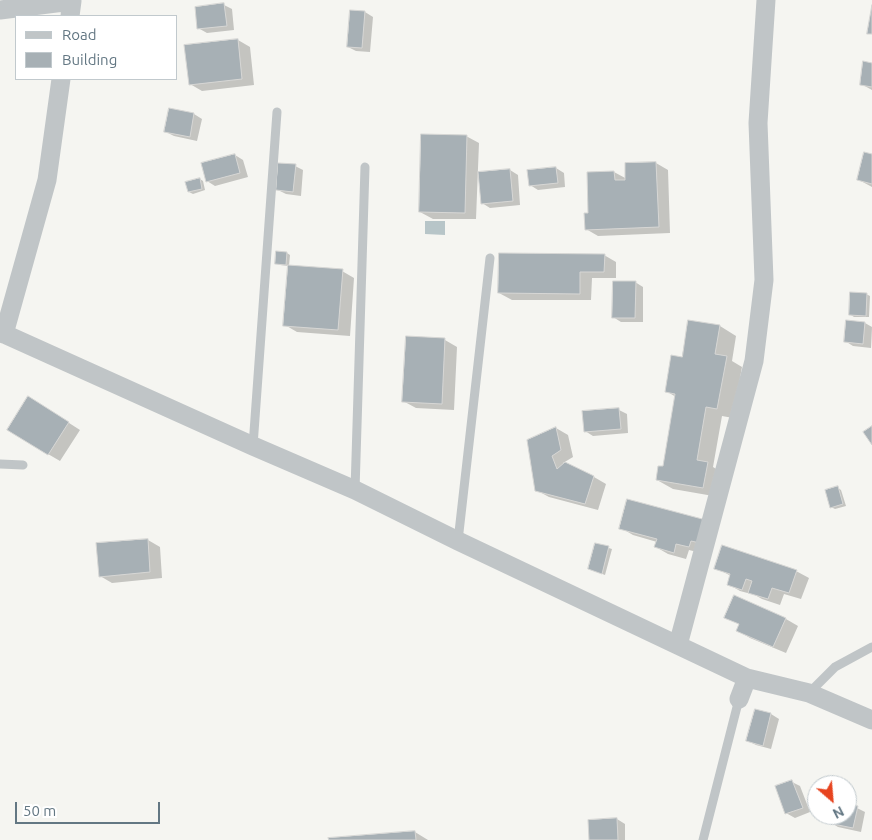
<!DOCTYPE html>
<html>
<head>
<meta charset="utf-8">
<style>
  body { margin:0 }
  #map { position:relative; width:872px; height:840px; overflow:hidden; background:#f5f5f1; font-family:Ubuntu,sans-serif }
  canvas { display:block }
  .legend { position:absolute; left:15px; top:15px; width:162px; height:65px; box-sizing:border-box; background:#fff; border:1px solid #c1c9cd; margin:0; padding:6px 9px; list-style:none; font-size:15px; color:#637783 }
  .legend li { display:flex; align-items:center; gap:10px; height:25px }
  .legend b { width:25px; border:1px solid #c1c9cd }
  .north { position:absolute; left:807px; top:775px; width:50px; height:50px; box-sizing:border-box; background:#fff; border:1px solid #c1c9cd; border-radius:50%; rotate:153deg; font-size:14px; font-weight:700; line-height:20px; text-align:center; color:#637783 }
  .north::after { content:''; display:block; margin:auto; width:18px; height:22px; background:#e7441f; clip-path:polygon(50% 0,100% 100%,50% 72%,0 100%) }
  .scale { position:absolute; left:15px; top:802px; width:145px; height:22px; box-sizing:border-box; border:2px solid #637783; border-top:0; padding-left:6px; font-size:15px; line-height:18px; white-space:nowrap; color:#637783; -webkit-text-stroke:4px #fff; paint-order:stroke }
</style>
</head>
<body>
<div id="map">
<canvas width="872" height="840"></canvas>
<ul class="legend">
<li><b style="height:6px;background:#c0c5c7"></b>Road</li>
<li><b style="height:14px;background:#a7b0b5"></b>Building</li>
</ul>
<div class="north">N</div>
<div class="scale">50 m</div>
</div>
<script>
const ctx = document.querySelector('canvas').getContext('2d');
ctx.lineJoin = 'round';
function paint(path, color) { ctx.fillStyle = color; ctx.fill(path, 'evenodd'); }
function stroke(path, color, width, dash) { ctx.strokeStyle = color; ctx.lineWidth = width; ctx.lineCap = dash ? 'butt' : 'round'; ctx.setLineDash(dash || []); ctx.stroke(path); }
const water = new Path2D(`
  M 425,221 L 445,221 L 445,235 L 425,234 Z`);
const shadow = new Path2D(`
  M 224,5 L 232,9 L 234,30 L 207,33 L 198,28 Z
  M 365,12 L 373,17 L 370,52 L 356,51 L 348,47 Z
  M 238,40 L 250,47 L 254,85 L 202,91 L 190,84 Z
  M 872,64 L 872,90 L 861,84 Z
  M 170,109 L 194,114 L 202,119 L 197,141 L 174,136 L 166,132 Z
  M 466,136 L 479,143 L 476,219 L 433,219 L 420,212 Z
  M 235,155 L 243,160 L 248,177 L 215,186 L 207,181 Z
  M 872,156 L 872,187 L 859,180 Z
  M 656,163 L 668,170 L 670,233 L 598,236 L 586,229 L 590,214 L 588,173 L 614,172 L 627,179 Z
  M 295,166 L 303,170 L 301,196 L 286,194 L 278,190 Z
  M 556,168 L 564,173 L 565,187 L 538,190 L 530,185 Z
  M 510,170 L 518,175 L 520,205 L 490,208 L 482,203 Z
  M 200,179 L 203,181 L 205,190 L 193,194 L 189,192 Z
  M 287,253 L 290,255 L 289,266 L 280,265 L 276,263 Z
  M 604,255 L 616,262 L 616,278 L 592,278 L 591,300 L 512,300 L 499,293 Z
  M 342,271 L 354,278 L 350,336 L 297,332 L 285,325 Z
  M 635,282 L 643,287 L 643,322 L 621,322 L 613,317 Z
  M 866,294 L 870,296 L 869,317 L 854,317 L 851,315 Z
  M 689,321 L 720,326 L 736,336 L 732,361 L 742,367 L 733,418 L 722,416 L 713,467 L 723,473 L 719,497 L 673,489 L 657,480 L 664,468 L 676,397 L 666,391 L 683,359 Z
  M 865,323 L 872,327 L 871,348 L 853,346 L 845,341 Z
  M 445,340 L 457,347 L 454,410 L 416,408 L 403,401 Z
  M 41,405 L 80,430 L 60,461 L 48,454 Z
  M 619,410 L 627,414 L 628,433 L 593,436 L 585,431 Z
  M 556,428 L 568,435 L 573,457 L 563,463 L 594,477 L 606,484 L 598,510 L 549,497 L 536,490 Z
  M 838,488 L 841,490 L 846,506 L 835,509 L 831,507 Z
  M 705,521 L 701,553 L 689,550 L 686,559 L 668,554 L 656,547 L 657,542 L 633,535 L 621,528 Z
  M 148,540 L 160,547 L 162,578 L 112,583 L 100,576 Z
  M 596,544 L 612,549 L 605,575 L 589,569 Z
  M 716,568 L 796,571 L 809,578 L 801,599 L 784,594 L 780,605 L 762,599 L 755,595 L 740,591 L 728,584 L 731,576 Z
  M 726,617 L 786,619 L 798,626 L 786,653 L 750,638 L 738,631 L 740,625 Z
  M 756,710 L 771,714 L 779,719 L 771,749 L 756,745 L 748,741 Z
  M 792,782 L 800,786 L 810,812 L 795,818 L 786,813 Z
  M 847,806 L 857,808 L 865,812 L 861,832 L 838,827 L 830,822 L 831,815 L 847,815 Z
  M 617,819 L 625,824 L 625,840 L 590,840 Z
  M 415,832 L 428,840 L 330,840 Z`);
const building = new Path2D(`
  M 224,3 L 227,26 L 197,29 L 195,7 Z
  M 872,5 L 872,34 L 867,34 Z
  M 350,10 L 365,11 L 362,48 L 347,47 Z
  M 238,39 L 242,79 L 189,85 L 184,45 Z
  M 863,61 L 872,63 L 872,87 L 860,85 Z
  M 169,108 L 194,113 L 190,137 L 164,132 Z
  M 421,134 L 467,135 L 465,213 L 419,212 Z
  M 864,152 L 872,154 L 872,184 L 857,180 Z
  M 235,154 L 240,173 L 206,182 L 201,163 Z
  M 656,162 L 659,227 L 585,230 L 584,213 L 588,213 L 587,172 L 614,171 L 615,180 L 625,180 L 625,163 Z
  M 278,163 L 296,164 L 293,192 L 276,190 Z
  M 556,167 L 558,183 L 529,186 L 527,170 Z
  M 510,169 L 513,201 L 481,204 L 478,172 Z
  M 200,178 L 202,189 L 188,192 L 185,182 Z
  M 276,251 L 287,252 L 286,265 L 275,264 Z
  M 499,253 L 605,254 L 604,272 L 580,272 L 580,294 L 498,293 Z
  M 288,265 L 343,269 L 338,330 L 283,326 Z
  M 613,281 L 636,281 L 635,318 L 612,318 Z
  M 850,292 L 867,293 L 866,316 L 849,315 Z
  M 688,320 L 720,325 L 715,354 L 727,356 L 717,409 L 706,407 L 697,460 L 708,462 L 703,488 L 656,480 L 658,466 L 663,466 L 675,394 L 665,392 L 671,355 L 682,357 Z
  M 846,320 L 865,322 L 863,344 L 844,342 Z
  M 406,336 L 445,338 L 442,404 L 402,402 Z
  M 28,396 L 69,422 L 48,455 L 7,430 Z
  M 619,408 L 621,429 L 584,432 L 582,411 Z
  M 872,426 L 872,445 L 863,432 Z
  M 556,427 L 561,450 L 552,456 L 557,469 L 565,462 L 594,476 L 585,504 L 535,491 L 527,440 Z
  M 838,486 L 843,504 L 830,508 L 825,490 Z
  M 627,499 L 706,520 L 700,543 L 691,541 L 689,547 L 676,544 L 674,553 L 654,547 L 657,539 L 619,529 Z
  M 148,539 L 150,572 L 99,577 L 96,543 Z
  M 595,543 L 609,546 L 602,574 L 588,569 Z
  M 722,545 L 797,570 L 789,593 L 772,588 L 768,599 L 748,593 L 752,581 L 746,579 L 742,590 L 727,585 L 730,574 L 714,569 Z
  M 734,595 L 786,618 L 773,647 L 736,631 L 739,624 L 724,618 Z
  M 755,709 L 771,713 L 763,746 L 746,741 Z
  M 792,780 L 803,808 L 785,814 L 775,786 Z
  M 847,804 L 858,806 L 853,828 L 828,823 L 830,815 L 847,815 Z
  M 617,818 L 618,840 L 589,840 L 588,820 Z
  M 415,831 L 416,840 L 329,840 L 328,838 Z`);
const service = new Path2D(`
  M 253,446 L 277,112
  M 0,464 L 23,465
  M 355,490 L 365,167
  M 458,541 L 490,258
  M 809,693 L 835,667 L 872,647
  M 703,840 L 739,699`);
const minor = new Path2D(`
  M 0,10 L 72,1 L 70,16
  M 0,332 L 253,446 L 355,490 L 458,541 L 747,678 L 809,693 L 872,720
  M 4,334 L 47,180 L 61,79
  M 678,645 L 754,361 L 764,280 L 758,123 L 766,0
  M 739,699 L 747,678`);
paint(water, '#b7c5c8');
paint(shadow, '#0003');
paint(building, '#a7b0b5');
stroke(building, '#d6d6d4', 1);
stroke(service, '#c0c5c7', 9);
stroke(minor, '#c0c5c7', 19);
</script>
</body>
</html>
